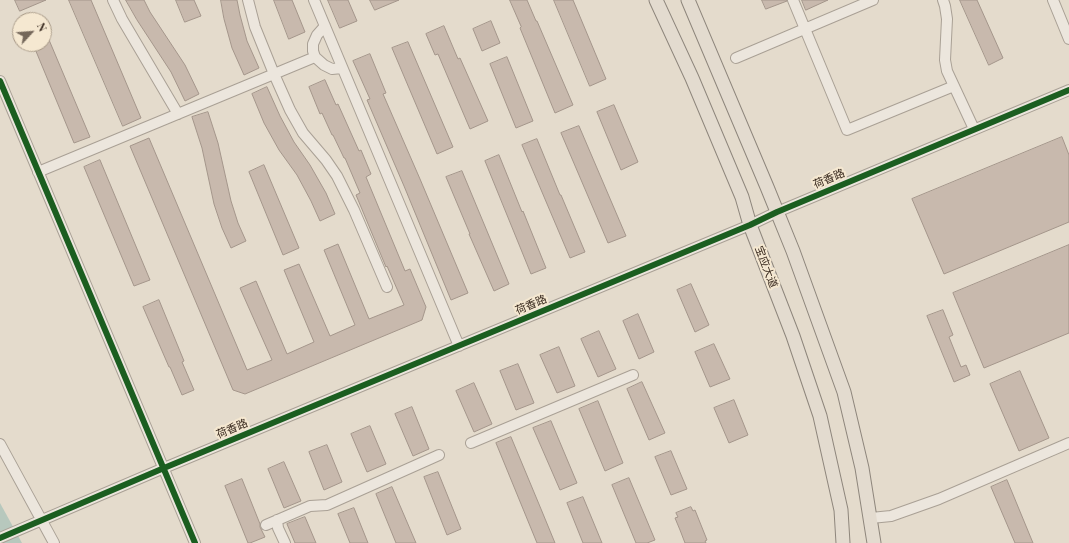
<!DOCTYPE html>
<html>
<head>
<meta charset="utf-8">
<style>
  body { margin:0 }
  #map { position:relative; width:1069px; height:543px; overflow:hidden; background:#e4dbcc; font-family:"Playfair Display",serif }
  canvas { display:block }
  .north { position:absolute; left:12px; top:12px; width:40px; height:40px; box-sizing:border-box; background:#f5e8d1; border:1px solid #a99b89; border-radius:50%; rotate:64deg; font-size:11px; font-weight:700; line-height:16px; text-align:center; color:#37281d }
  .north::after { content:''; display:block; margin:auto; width:14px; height:18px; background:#74675a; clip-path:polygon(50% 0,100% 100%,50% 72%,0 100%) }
</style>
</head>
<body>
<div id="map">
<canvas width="1069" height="543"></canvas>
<div class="north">N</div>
</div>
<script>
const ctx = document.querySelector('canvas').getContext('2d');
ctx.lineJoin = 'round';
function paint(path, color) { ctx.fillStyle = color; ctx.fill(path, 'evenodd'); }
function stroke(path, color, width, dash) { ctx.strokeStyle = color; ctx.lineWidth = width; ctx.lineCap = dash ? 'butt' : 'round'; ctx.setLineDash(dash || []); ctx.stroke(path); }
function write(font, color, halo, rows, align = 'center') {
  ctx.font = font + ' "Playfair Display","Noto Sans SC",serif'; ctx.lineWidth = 4; ctx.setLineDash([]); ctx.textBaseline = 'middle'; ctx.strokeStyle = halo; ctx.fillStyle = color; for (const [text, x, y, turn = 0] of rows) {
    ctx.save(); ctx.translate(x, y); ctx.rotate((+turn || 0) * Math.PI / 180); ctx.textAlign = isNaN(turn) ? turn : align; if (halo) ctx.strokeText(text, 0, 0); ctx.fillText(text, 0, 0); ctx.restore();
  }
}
const water = new Path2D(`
  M 0,503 L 22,543 L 0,543 Z`);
const building = new Path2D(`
  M 15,0 L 46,0 L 20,11 Z
  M 69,0 L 91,0 L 141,118 L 123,126 Z
  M 126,0 L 144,0 L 150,12 L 185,65 L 199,94 L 185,101 L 171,72 L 137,20 Z
  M 176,0 L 194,0 L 201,16 L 185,22 Z
  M 221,0 L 237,0 L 240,15 L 247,41 L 259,68 L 244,75 L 232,48 L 224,19 Z
  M 274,0 L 292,0 L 305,32 L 289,39 Z
  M 328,0 L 348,0 L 357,21 L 340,28 Z
  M 370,0 L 399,0 L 375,10 Z
  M 510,0 L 527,0 L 536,21 L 537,21 L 573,105 L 555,113 L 520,28 L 521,27 Z
  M 554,0 L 573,0 L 606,79 L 590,86 Z
  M 762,0 L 787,0 L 787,1 L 766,9 Z
  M 802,0 L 828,0 L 806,10 Z
  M 960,0 L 977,0 L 1003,58 L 989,65 Z
  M 491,21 L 500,43 L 482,51 L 473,29 Z
  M 444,26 L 458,59 L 460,58 L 488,121 L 470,129 L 438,54 L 435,55 L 426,34 Z
  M 44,28 L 90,137 L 74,143 L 33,44 L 44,44 Z
  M 408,42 L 453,147 L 437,154 L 392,48 Z
  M 370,54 L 386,93 L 383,94 L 420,179 L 468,293 L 451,300 L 404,186 L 367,100 L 370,99 L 353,61 Z
  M 507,57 L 533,121 L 516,128 L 490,64 Z
  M 325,80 L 336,105 L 338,104 L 359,151 L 361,150 L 371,174 L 366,177 L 405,271 L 410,269 L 426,307 L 422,320 L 245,394 L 233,390 L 130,146 L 149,138 L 247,370 L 272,360 L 240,288 L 256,281 L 287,354 L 314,342 L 284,270 L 299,264 L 330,336 L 355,325 L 324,250 L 338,244 L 369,319 L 404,305 L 387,266 L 386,267 L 356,195 L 360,193 L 345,158 L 344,158 L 333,135 L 332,135 L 322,113 L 320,114 L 309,87 Z
  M 267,87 L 280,116 L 294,142 L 310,165 L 326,193 L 335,214 L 320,221 L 311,201 L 297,175 L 279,150 L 264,123 L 252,94 Z
  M 614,105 L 638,162 L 621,170 L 597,112 Z
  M 208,112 L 218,143 L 231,201 L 238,223 L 246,241 L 231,248 L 222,228 L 214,204 L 202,148 L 192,117 Z
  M 579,126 L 626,236 L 608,243 L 561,133 Z
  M 1062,137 L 1069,155 L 1069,222 L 944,274 L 912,199 Z
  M 537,139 L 560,195 L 561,195 L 585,252 L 570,258 L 522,145 Z
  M 499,155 L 522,212 L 523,211 L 546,268 L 531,274 L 485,161 Z
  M 100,160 L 150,280 L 134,286 L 84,167 Z
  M 264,165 L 299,248 L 283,255 L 249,172 Z
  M 462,171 L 509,284 L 494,291 L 469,234 L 470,234 L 446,177 Z
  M 1069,245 L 1069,333 L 984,368 L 953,293 Z
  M 691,284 L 709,325 L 695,332 L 677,290 Z
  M 159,300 L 184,361 L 182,362 L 194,390 L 182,395 L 170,367 L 169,367 L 143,307 Z
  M 943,310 L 953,335 L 949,337 L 961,367 L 966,365 L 970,375 L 954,382 L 927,316 Z
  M 638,314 L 654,352 L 639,359 L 623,321 Z
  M 599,331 L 616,369 L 598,377 L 581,339 Z
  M 714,344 L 730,379 L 710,387 L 695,352 Z
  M 559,347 L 575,386 L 557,393 L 540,355 Z
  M 518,364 L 534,403 L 516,410 L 500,371 Z
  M 1020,371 L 1049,438 L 1019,451 L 990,384 Z
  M 642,382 L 665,433 L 649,440 L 627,389 Z
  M 474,383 L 492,424 L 474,432 L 456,391 Z
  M 734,400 L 748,435 L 729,443 L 714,408 Z
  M 598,401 L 623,463 L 605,471 L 579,409 Z
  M 412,407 L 429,449 L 413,456 L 395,414 Z
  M 551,421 L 577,483 L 560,490 L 533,428 Z
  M 370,426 L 386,464 L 367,472 L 351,434 Z
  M 511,437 L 541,509 L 555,543 L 537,543 L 496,443 Z
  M 327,445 L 342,482 L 324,490 L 309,452 Z
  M 671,451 L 687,489 L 671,495 L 655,457 Z
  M 284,462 L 301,501 L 284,508 L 268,469 Z
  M 438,472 L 461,529 L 447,535 L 424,477 Z
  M 629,478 L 655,540 L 647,543 L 636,543 L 612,485 Z
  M 242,479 L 260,524 L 260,527 L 265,537 L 250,543 L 248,543 L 225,486 Z
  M 1007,480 L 1033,543 L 1015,543 L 991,487 Z
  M 392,487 L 416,543 L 396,543 L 376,494 Z
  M 583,497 L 602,543 L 583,543 L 567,503 Z
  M 691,507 L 693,511 L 695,510 L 707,540 L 705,541 L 706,543 L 685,543 L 680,530 L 675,518 L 678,517 L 676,513 Z
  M 354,508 L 368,543 L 350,543 L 338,514 Z
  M 305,517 L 316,543 L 295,543 L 287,524 Z`);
const minor = new Path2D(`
  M 113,0 L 122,19 L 178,114
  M 248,0 L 255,27 L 274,74 L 290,110 L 303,133 L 326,160 L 337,176 L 354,210 L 387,287
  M 314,0 L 459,346
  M 793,0 L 847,130 L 954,86
  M 943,0 L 945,6 L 947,19 L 945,60 L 947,71 L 974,129
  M 1053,0 L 1069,39
  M 325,26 L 317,35 L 313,44 L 313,51 L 315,57 L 324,65 L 332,69 L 342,68
  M 736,58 L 873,0
  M 0,81 L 195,543
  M 38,172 L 315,57
  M 471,443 L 633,375
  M 0,444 L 54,543
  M 871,518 L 891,516 L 939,499 L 1069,443
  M 277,520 L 278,528 L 285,543
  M 266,525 L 310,506 L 327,505 L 439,455
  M 0,538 L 164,468 L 750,225 L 777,212 L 1069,90`);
const major = new Path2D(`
  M 656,0 L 692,78 L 742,197 L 750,225 L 793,336 L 820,416 L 841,510 L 843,543
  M 688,0 L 767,187 L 793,251 L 844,392 L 862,468 L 874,543`);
const cycleway = new Path2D(`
  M 0,81 L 195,543
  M 0,538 L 164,468 L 750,225 L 777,212 L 1069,90`);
const streetNames = [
  ["荷香路",829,179,-23],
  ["宝应大道",766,267,69],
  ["荷香路",531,305,-23],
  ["荷香路",232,429,-23]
];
paint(water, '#b7c8bd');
paint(building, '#c8b9ad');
stroke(building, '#a4968b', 1);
stroke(minor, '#a9a095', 12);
stroke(major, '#8e867c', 15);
stroke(minor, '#ece6dd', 10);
stroke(major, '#e3dbcf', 13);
stroke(cycleway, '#1b5e20', 6);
write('11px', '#37281d', '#f5e8d1', streetNames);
</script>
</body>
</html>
